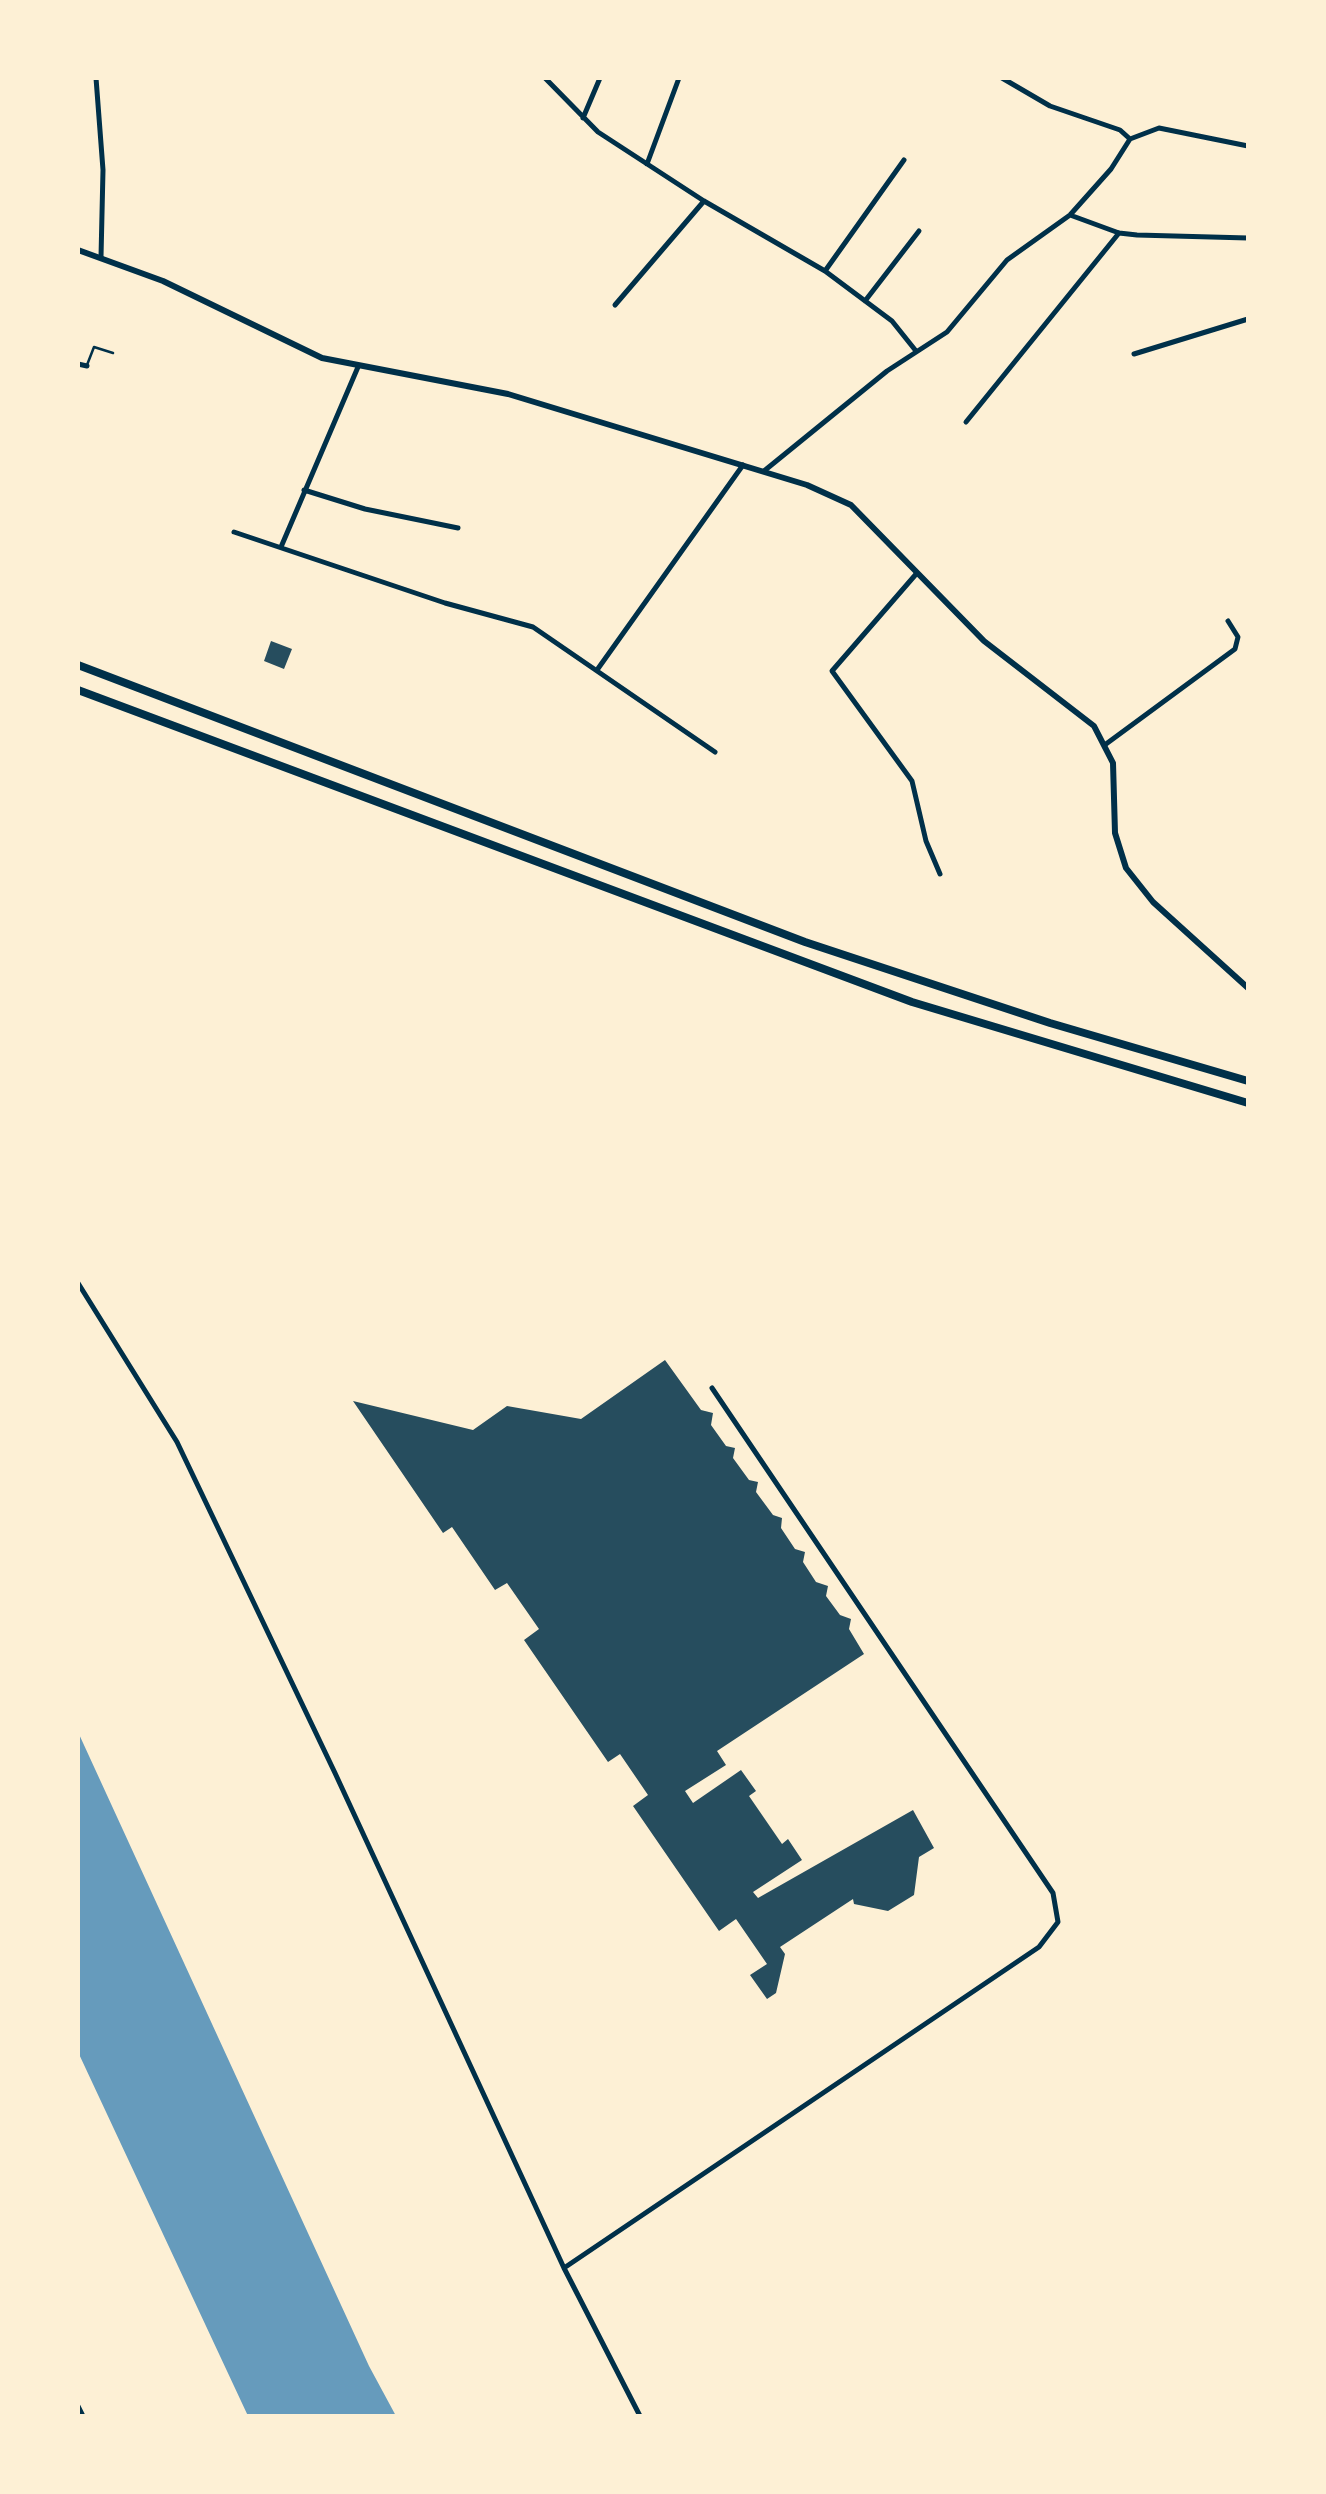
<!DOCTYPE html>
<html>
<head>
<meta charset="utf-8">
<style>
  body { margin:0 }
  #map { position:relative; width:1326px; height:2494px; overflow:hidden; background:#fdf0d5; font-family:Figtree,sans-serif }
  canvas { display:block }
  .frame { position:absolute; inset:0; border:80px solid #fdf0d5; pointer-events:none }
</style>
</head>
<body>
<div id="map">
<canvas width="1326" height="2494"></canvas>
<div class="frame"></div>
</div>
<script>
const ctx = document.querySelector('canvas').getContext('2d');
ctx.lineJoin = 'round';
function paint(path, color) { ctx.fillStyle = color; ctx.fill(path, 'evenodd'); }
function stroke(path, color, width, dash) { ctx.strokeStyle = color; ctx.lineWidth = width; ctx.lineCap = dash ? 'butt' : 'round'; ctx.setLineDash(dash || []); ctx.stroke(path); }
const water = new Path2D(`
  M 78,1732 L 369,2366 L 396,2416 L 248,2416 L 78,2052 Z`);
const building = new Path2D(`
  M 271,641 L 292,649 L 284,669 L 264,661 Z
  M 665,1360 L 701,1410 L 713,1413 L 711,1425 L 726,1446 L 735,1448 L 733,1458 L 749,1480 L 758,1482 L 756,1492 L 773,1515 L 782,1518 L 781,1528 L 795,1549 L 805,1552 L 803,1562 L 816,1582 L 828,1586 L 826,1596 L 840,1615 L 851,1619 L 849,1629 L 864,1654 L 717,1751 L 726,1765 L 685,1791 L 693,1803 L 741,1770 L 756,1791 L 749,1796 L 782,1844 L 788,1839 L 802,1860 L 753,1892 L 758,1898 L 913,1810 L 934,1848 L 919,1857 L 914,1895 L 888,1911 L 854,1904 L 853,1899 L 780,1947 L 785,1954 L 776,1993 L 767,1999 L 750,1975 L 767,1964 L 736,1919 L 719,1931 L 633,1806 L 648,1795 L 620,1754 L 608,1762 L 524,1640 L 539,1629 L 507,1583 L 495,1590 L 452,1527 L 443,1533 L 353,1401 L 473,1430 L 507,1406 L 581,1419 Z`);
const service = new Path2D(`
  M 87,365 L 94,347 L 113,353`);
const minor = new Path2D(`
  M 96,78 L 103,170 L 101,257
  M 545,78 L 598,132 L 704,201 L 825,271 L 892,321 L 916,351
  M 583,118 L 600,78
  M 1130,139 L 1159,128 L 1248,146
  M 647,164 L 679,78
  M 1070,215 L 1119,233 L 1137,235 L 1248,238
  M 825,271 L 904,160
  M 865,301 L 919,231
  M 615,305 L 704,201
  M 1134,354 L 1248,319
  M 78,364 L 87,366
  M 966,422 L 1119,233
  M 764,471 L 887,371 L 947,332 L 1007,260 L 1070,215 L 1111,169 L 1130,139 L 1120,130 L 1050,106 L 1002,78
  M 304,490 L 365,509 L 458,528
  M 234,532 L 445,603 L 533,627 L 715,752
  M 281,547 L 358,367
  M 917,573 L 832,671 L 912,781 L 926,841 L 940,874
  M 597,670 L 743,465
  M 1106,744 L 1235,649 L 1238,637 L 1228,621
  M 78,1283 L 177,1442 L 335,1773 L 564,2268 L 640,2416
  M 564,2268 L 1039,1947 L 1058,1922 L 1053,1893 L 712,1388
  M 78,2406 L 83,2416`);
const tertiary = new Path2D(`
  M 78,250 L 163,281 L 322,358 L 508,394 L 807,485 L 851,505 L 984,641 L 1094,726 L 1113,763 L 1115,833 L 1126,868 L 1153,902 L 1248,988`);
const secondary = new Path2D(`
  M 78,665 L 805,942 L 1050,1023 L 1248,1081
  M 78,690 L 912,1002 L 1248,1103`);
paint(water, '#669bbc');
paint(building, '#264d5e');
stroke(service, '#003049', 2.5);
stroke(minor, '#003049', 5);
stroke(tertiary, '#003049', 6);
stroke(secondary, '#003049', 8);
</script>
</body>
</html>
